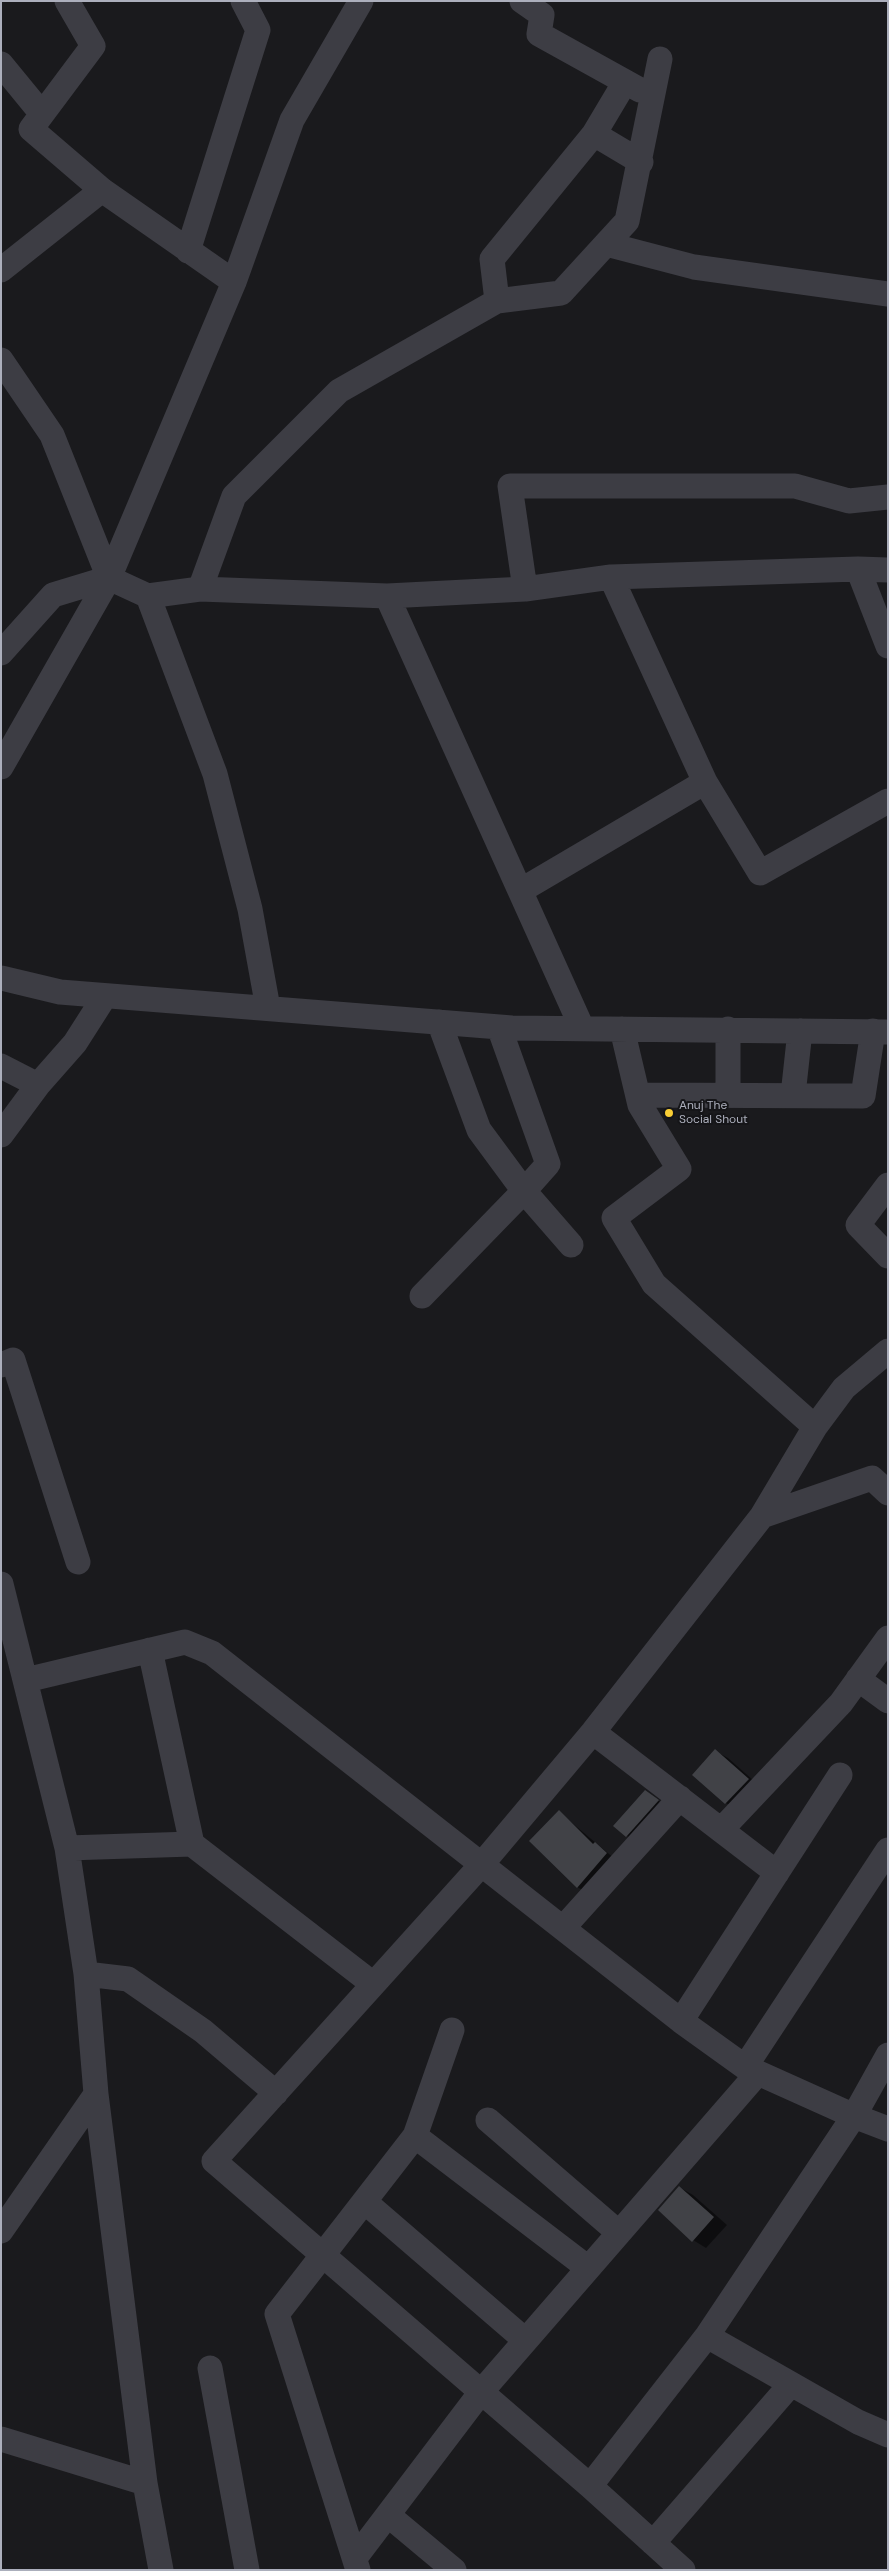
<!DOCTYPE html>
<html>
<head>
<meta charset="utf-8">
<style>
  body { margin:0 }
  #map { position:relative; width:889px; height:2571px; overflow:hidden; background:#1a1a1d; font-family:"DM Sans",sans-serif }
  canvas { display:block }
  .frame { position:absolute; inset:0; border:2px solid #acafbc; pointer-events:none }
</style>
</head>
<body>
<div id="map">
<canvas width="889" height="2571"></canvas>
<div class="frame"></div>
</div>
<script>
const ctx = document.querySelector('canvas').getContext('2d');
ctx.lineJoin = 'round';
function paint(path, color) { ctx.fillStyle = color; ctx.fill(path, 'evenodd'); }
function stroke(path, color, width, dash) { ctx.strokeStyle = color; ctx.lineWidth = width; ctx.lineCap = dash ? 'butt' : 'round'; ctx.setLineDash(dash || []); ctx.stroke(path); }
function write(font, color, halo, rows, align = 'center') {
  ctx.font = font + ' "DM Sans",sans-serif'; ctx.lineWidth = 4; ctx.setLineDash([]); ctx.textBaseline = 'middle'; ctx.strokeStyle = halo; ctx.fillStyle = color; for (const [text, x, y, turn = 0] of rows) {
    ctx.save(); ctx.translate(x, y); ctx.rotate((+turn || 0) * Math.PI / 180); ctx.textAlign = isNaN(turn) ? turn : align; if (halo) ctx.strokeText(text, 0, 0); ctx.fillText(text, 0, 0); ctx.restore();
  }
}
const shadow = new Path2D(`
  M 715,1751 L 728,1758 L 762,1788 L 740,1811 L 726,1803 L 694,1774 Z
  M 645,1792 L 671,1809 L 640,1843 L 627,1836 Z
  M 559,1812 L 615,1859 L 586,1892 L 577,1887 Z
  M 679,2187 L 693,2195 L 727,2225 L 706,2248 L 693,2240 Z`);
const building = new Path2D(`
  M 715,1749 L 749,1779 L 725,1804 L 692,1775 Z
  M 645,1790 L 659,1800 L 626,1837 L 613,1826 Z
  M 559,1810 L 593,1844 L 595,1842 L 607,1853 L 577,1888 L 529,1841 Z
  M 679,2186 L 714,2217 L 692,2242 L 658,2210 Z`);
const minor = new Path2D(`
  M 67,1 L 93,46 L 31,129 L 102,190 L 234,282
  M 522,1 L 542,15 L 539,34 L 640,90
  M 1,64 L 42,114
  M 594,134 L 641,162
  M 606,244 L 694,267 L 888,294
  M 188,251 L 258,30 L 243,1
  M 1,270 L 102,190
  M 497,301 L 492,259 L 594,134 L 625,82
  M 1,360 L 52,435 L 109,578
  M 858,569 L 888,646
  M 611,577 L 705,782 L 760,873 L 888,801
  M 200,589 L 234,496 L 339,391 L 497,301 L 561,293 L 627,221 L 660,59
  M 525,589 L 510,486 L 795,486 L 849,501 L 888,497
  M 148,596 L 215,774 L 250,909 L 268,1008
  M 387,596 L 582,1028
  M 1,653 L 53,595 L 109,578 L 148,596 L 200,589 L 387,596 L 525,589 L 611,577 L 858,569 L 888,570
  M 1,767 L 109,578 L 234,282 L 292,120 L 361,1
  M 520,891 L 705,782
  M 1,978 L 60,992 L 512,1028 L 888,1032
  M 439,1022 L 479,1130 L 524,1191 L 571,1245
  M 622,1029 L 640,1105 L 679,1169 L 614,1218 L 654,1284 L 815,1427
  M 1,1066 L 38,1085
  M 638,1095 L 863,1096 L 873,1031
  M 728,1095 L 728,1029
  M 793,1095 L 800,1031
  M 1,1135 L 38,1085 L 75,1043 L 105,996
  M 888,1185 L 858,1225 L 888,1256
  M 422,1296 L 524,1191 L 548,1164 L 499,1027
  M 1,1365 L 13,1360 L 78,1562
  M 762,1516 L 872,1478 L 888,1493
  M 1,1584 L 67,1848 L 86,1974 L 96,2094 L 145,2483 L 161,2570
  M 150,1650 L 192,1844
  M 858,1679 L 888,1701
  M 26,1680 L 185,1642 L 212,1653 L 681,2021 L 745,2067 L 854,2116 L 888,2129
  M 593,1732 L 777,1873
  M 721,1830 L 841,1703 L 888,1638
  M 67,1848 L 192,1844 L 373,1984
  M 563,1928 L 680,1798
  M 86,1974 L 128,1979 L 203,2031 L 276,2093
  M 681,2021 L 840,1775
  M 745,2067 L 888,1850
  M 488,2120 L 619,2233
  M 415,2136 L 588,2268
  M 365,2202 L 525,2340
  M 1,2231 L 96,2094
  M 707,2336 L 858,2422 L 888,2435
  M 210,2368 L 247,2570
  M 1,2439 L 145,2483
  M 590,2486 L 707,2336 L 854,2116 L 888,2055
  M 388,2515 L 454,2570
  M 653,2543 L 791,2384
  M 355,2558 L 481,2392 L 757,2074
  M 358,2570 L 277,2314 L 415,2136 L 452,2030
  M 683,2570 L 590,2486 L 214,2161 L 482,1864 L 593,1732 L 762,1516 L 815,1427 L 844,1388 L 888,1351`);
const markers = [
  [669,1113,5,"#face35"]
];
const poiNames = [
  ["Anuj The",679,1106],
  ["Social Shout",679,1120]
];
paint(shadow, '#0007');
paint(building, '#414247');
stroke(minor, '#3d3d44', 25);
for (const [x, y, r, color] of markers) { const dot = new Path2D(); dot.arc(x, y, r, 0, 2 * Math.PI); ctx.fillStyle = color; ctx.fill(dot); stroke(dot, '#151518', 2); }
write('12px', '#acafbc', '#151518', poiNames, 'left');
</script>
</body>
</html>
